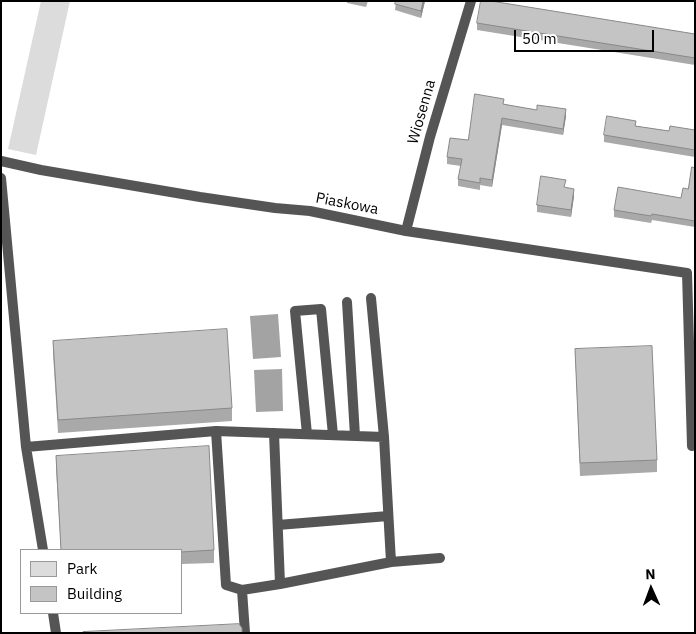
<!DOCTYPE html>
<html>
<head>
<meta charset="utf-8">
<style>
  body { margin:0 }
  #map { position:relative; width:696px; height:634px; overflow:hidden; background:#fff; font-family:"IBM Plex Sans",sans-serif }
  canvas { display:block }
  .frame { position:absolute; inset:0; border:2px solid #000; pointer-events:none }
  .legend { position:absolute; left:20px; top:549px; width:162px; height:65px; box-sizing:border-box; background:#fff; border:1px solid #999; margin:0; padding:6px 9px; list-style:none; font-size:15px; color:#000 }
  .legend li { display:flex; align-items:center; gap:10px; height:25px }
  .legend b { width:25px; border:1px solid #999 }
  .north { position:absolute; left:626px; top:564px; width:50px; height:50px; -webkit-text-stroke:4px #fff; paint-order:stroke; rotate:358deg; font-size:14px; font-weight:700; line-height:20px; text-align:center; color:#000 }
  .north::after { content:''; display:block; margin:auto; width:18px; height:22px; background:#000; clip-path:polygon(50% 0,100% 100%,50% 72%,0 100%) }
  .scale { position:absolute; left:514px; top:30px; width:140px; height:22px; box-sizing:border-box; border:2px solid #000; border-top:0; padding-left:6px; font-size:15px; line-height:18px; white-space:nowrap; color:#000; -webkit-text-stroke:4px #fff; paint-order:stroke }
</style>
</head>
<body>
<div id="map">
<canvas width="696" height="634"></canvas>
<div class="frame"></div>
<ul class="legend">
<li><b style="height:14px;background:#dcdcdc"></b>Park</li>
<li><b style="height:14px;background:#c4c4c4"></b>Building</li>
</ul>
<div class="north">N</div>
<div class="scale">50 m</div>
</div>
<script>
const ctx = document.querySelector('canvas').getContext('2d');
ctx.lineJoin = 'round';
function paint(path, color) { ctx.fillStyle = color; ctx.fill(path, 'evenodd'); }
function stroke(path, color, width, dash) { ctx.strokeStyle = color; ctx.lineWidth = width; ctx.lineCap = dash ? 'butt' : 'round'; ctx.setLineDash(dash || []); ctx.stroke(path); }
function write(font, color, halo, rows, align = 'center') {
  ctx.font = font + ' "IBM Plex Sans",sans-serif'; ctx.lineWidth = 4; ctx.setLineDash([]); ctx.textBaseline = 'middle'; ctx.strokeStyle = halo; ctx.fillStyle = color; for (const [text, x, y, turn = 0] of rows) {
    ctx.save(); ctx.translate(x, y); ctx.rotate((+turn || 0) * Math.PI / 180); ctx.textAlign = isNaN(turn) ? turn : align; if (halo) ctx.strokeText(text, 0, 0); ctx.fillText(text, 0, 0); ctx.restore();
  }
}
const green = new Path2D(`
  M 41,1 L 70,1 L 36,155 L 8,149 Z`);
const water = new Path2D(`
  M 278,314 L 281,357 L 253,359 L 250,316 Z
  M 282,369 L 283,411 L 256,412 L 254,370 Z`);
const service = new Path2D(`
  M 1,161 L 41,170 L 200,197 L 275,208 L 310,211 L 406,231 L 687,273 L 692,446
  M 1,178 L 26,447
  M 406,231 L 430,137 L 471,1
  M 371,298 L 384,437
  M 347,302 L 355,436
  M 216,431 L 226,585 L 242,590 L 245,633
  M 307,434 L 295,311 L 321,309 L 333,435
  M 278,525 L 388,516
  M 43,550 L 26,447 L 216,431 L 384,437 L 391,562 L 440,558
  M 280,584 L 391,562
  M 242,590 L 280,584 L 274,433
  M 53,613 L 56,633`);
const wall = new Path2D(`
  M 347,1 L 368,1 L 366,7 L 347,3 Z
  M 396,1 L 425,1 L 421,18 L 395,10 Z
  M 477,23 L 695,34 L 695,65 L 477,30 Z
  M 504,104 L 566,116 L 563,135 L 502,125 L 492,187 L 480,185 L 480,190 L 458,186 L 458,179 L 461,166 L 447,164 L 447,157 L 468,140 Z
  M 636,126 L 669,131 L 695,130 L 695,157 L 604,142 L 604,135 Z
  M 695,168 L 695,227 L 652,220 L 651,223 L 614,217 L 614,210 L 681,198 L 688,189 Z
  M 566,188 L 574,196 L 571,217 L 537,212 L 537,205 Z
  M 53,341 L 232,408 L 232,421 L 58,433 L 53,353 Z
  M 575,349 L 657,460 L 657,472 L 580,476 Z
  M 56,456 L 214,550 L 214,563 L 181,564 L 181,550 L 61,550 L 56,469 Z`);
const shadedWall = new Path2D(`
  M 423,1 L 425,1 L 421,18 L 421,11 Z
  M 566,109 L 566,116 L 563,135 L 563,129 Z
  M 502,118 L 502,125 L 492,187 L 492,180 Z
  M 574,189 L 574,196 L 571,217 L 571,210 Z`);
const building = new Path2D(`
  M 396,1 L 423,1 L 421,11 L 395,4 Z
  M 481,1 L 491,1 L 695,34 L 695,58 L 477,23 Z
  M 475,94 L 504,99 L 503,104 L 508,105 L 537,110 L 537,105 L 566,109 L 563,129 L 502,118 L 492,180 L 480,178 L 480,183 L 458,179 L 462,159 L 447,157 L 450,138 L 468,140 Z
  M 607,116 L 636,121 L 635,126 L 669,131 L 670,126 L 695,130 L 695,150 L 604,135 Z
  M 692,167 L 695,168 L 695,221 L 652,214 L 651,216 L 614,210 L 618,187 L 681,198 L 683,188 L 688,189 Z
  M 541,176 L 566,180 L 564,187 L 574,189 L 571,210 L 537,205 Z
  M 227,329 L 232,408 L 58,420 L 53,341 Z
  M 652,346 L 657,460 L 580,463 L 575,349 Z
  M 209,446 L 214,550 L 181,552 L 181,550 L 61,550 L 56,456 Z
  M 239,624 L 242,628 L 242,633 L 83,633 L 83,632 Z`);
const streetNames = [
  ["Wiosenna",422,112,-74],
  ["Piaskowa",347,204,11]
];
paint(green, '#dcdcdc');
paint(water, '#a3a3a3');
stroke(service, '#555', 10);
paint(wall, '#a9a9a9');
paint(shadedWall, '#898989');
paint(building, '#c4c4c4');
stroke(building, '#898989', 1);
write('15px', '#000', '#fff', streetNames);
</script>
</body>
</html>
